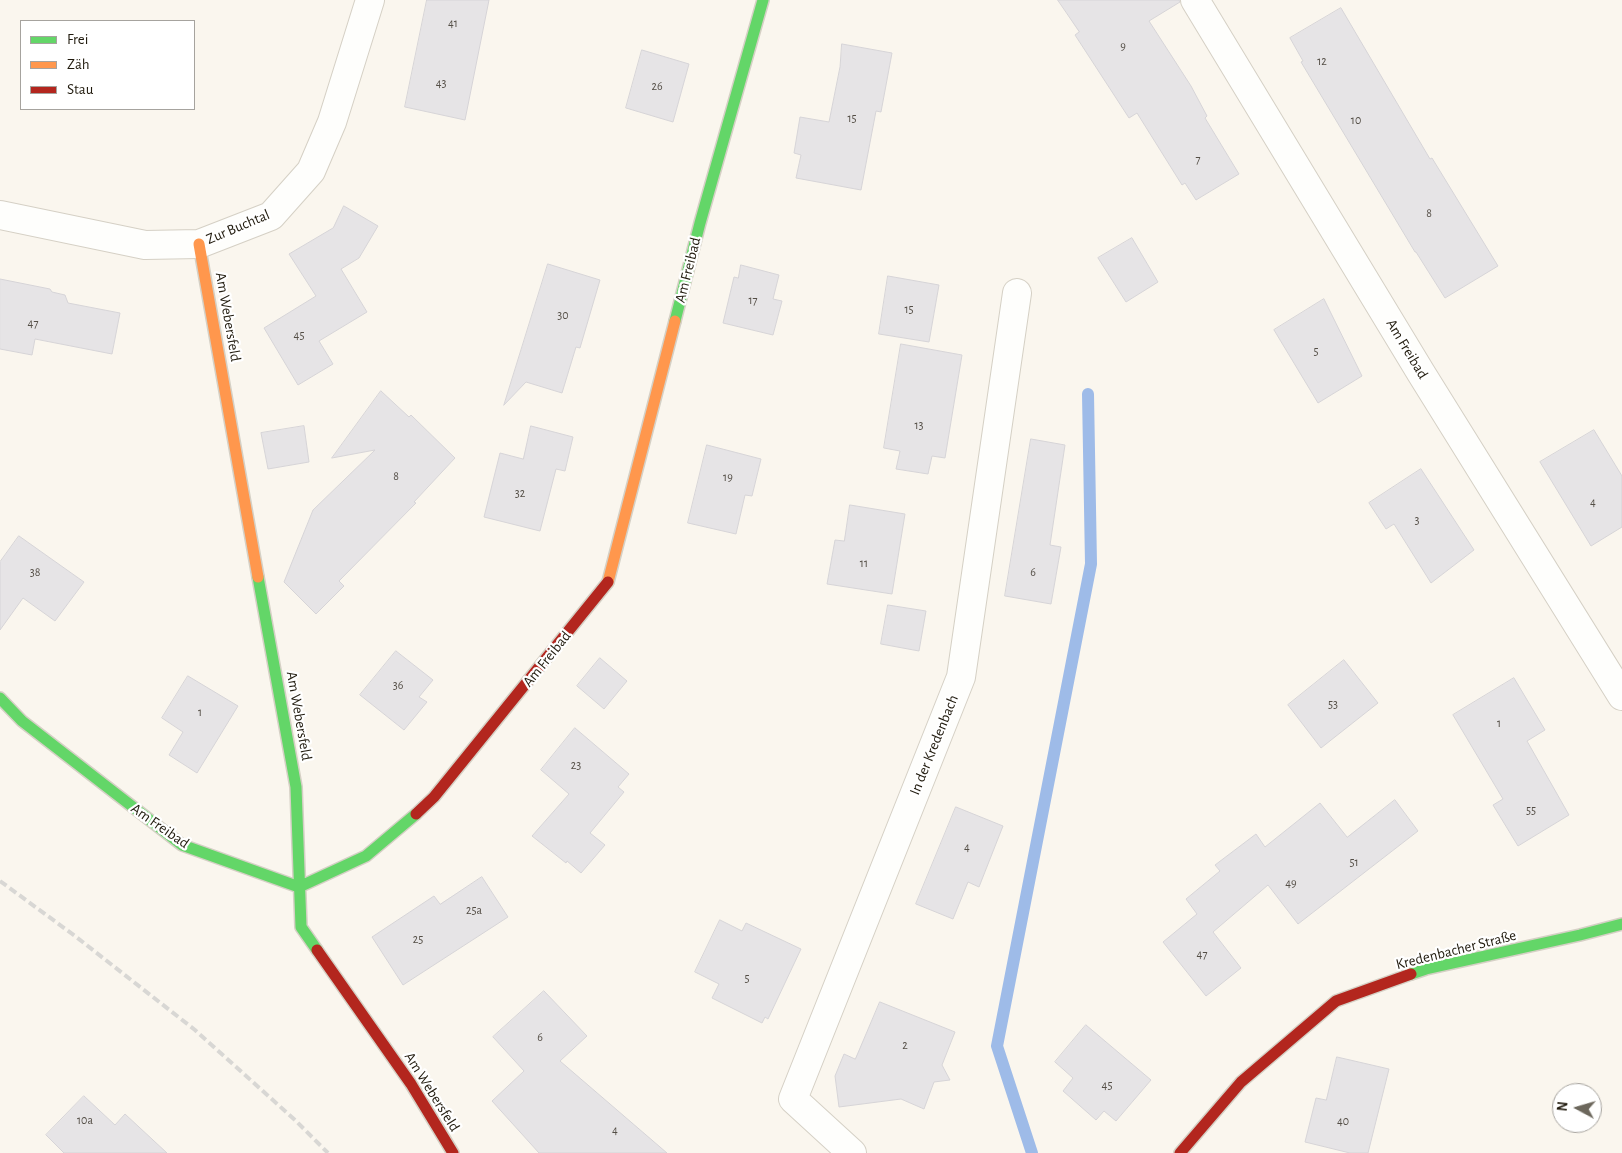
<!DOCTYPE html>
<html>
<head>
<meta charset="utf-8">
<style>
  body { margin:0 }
  #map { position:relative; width:1622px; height:1153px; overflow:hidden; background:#faf6ee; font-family:"Alegreya Sans",sans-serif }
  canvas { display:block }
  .legend { position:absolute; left:20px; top:20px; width:175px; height:90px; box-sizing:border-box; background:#fff; border:1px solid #a6a39e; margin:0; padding:6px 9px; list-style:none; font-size:15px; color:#201a0d }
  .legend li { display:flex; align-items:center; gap:10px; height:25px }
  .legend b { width:25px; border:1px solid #a6a39e }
  .north { position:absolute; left:1552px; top:1083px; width:50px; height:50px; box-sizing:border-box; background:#fff; border:1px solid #a6a39e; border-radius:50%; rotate:276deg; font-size:14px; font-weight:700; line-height:20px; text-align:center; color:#201a0d }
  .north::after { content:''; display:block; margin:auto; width:18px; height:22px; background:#6c675c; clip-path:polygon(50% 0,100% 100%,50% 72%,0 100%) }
</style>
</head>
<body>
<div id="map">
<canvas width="1622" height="1153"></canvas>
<ul class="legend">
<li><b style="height:6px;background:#63d668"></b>Frei</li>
<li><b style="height:6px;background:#ff974d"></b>Zäh</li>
<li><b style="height:6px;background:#b3261e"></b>Stau</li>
</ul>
<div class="north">N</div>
</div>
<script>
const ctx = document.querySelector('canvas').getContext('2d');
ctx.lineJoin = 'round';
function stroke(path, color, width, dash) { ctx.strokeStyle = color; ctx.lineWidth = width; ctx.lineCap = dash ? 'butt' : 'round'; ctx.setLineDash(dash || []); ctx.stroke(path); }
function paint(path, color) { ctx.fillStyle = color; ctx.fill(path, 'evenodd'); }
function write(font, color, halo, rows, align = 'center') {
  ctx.font = font + ' "Alegreya Sans",sans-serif'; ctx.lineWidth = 4.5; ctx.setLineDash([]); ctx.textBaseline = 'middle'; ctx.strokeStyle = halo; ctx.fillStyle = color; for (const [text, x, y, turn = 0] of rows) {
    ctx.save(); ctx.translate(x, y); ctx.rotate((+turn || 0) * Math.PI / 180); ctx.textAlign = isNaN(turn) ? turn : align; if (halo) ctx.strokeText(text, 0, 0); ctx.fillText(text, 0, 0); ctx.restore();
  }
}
const stream = new Path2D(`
  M 1032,1153 L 997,1046 L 1091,564 L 1088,394`);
const building = new Path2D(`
  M 427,0 L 489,0 L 465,120 L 405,107 Z
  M 1058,0 L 1179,0 L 1180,2 L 1149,21 L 1191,86 L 1207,116 L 1205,118 L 1239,174 L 1196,200 L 1185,183 L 1182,185 L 1137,113 L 1129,118 L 1075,35 L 1079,32 Z
  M 1341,8 L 1430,159 L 1432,158 L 1498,266 L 1445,298 L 1416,252 L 1415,252 L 1301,62 L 1303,61 L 1290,38 Z
  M 842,44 L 892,53 L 881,112 L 876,111 L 861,190 L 796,178 L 801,155 L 794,153 L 800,117 L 829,122 L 840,67 Z
  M 642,50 L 689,64 L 673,122 L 626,108 Z
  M 344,206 L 378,226 L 359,258 L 341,269 L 367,312 L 319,341 L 333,364 L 298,385 L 264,328 L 316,296 L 289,254 L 333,228 Z
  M 1132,238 L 1158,282 L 1126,302 L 1098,258 Z
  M 548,264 L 600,280 L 580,348 L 576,347 L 562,393 L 526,382 L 504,405 Z
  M 741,265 L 779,275 L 773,299 L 782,301 L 773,335 L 723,323 L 734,277 L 738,278 Z
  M 888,276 L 939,285 L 929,342 L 879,334 Z
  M 0,279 L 50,289 L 52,292 L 65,295 L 68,303 L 120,313 L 112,354 L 35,339 L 32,355 L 0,349 Z
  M 1324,299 L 1362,376 L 1318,403 L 1274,330 Z
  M 901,344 L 962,355 L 945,458 L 932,456 L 928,474 L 896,469 L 900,451 L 884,448 Z
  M 381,391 L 409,417 L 411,415 L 455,458 L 414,502 L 416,503 L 339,581 L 344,586 L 316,614 L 284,582 L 313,510 L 375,450 L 332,458 Z
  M 304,426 L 309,462 L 268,469 L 261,433 Z
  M 531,426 L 573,437 L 565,471 L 556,469 L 540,531 L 484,517 L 500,453 L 523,459 Z
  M 1594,430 L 1622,476 L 1622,527 L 1591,546 L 1540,462 Z
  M 1031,439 L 1065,445 L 1050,545 L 1061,547 L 1051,604 L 1005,596 Z
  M 707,445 L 761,459 L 752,496 L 745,495 L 736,534 L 688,523 Z
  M 1421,469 L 1474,550 L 1431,583 L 1394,524 L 1386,529 L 1369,503 Z
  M 850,505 L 905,514 L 892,594 L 827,584 L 835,540 L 844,541 Z
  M 19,536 L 84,582 L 55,621 L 23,598 L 0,630 L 0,562 Z
  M 888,605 L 926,611 L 919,651 L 881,644 Z
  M 396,651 L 433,680 L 419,697 L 427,702 L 404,730 L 360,695 Z
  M 600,658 L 627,681 L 604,709 L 577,686 Z
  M 1344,660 L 1378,703 L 1321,748 L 1288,705 Z
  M 188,676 L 238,706 L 197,773 L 169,755 L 183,732 L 162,718 Z
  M 1514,678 L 1545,730 L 1527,741 L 1569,815 L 1518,846 L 1493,805 L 1503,799 L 1453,715 Z
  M 575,728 L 629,774 L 618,787 L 624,792 L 590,833 L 605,845 L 581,873 L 567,861 L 566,863 L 532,836 L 569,794 L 541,770 Z
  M 1395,800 L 1418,831 L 1298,924 L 1268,885 L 1213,932 L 1241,968 L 1206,996 L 1163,942 L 1197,914 L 1186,899 L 1220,871 L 1215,865 L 1256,834 L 1265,847 L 1320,803 L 1347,837 Z
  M 956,807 L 1003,826 L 979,887 L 968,882 L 953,919 L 916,904 Z
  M 482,877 L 508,917 L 403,985 L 372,937 L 434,896 L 440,904 Z
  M 720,920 L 742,931 L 746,923 L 801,949 L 768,1019 L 765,1017 L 762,1023 L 712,998 L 719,984 L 695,972 Z
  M 544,991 L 587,1036 L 560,1061 L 667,1153 L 539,1153 L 492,1101 L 524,1071 L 493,1037 Z
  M 880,1002 L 955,1032 L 942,1065 L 950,1080 L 934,1082 L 924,1109 L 901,1099 L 839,1107 L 835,1076 L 844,1054 L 855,1059 Z
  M 1086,1025 L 1151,1080 L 1116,1121 L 1104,1111 L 1096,1120 L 1063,1091 L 1073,1078 L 1055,1062 Z
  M 1337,1057 L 1389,1069 L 1368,1153 L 1350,1153 L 1305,1142 L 1316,1098 L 1326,1100 Z
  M 84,1096 L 115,1125 L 125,1114 L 167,1153 L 64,1153 L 46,1135 Z`);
const street = new Path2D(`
  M 1195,0 L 1421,373 L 1622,696
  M 0,215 L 145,245 L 199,244 L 271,216 L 311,171 L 332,122 L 370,0
  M 852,1153 L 793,1099 L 961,677 L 1017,293`);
const fast = new Path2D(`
  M 675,321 L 700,223 L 763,0
  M 258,577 L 296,787 L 301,927 L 317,950
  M 0,698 L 22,721 L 182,845 L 299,887 L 366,856 L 416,814
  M 1411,974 L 1426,969 L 1580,935 L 1622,924`);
const slow = new Path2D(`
  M 199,244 L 258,577
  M 608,582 L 675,321`);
const jam = new Path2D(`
  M 416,814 L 434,797 L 608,582
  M 317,950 L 411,1084 L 453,1153
  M 1180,1153 L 1241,1082 L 1336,1001 L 1411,974`);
const rail = new Path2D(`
  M 0,881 L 75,936 L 195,1030 L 295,1120 L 328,1153`);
const numberNames = [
  ["41",453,23],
  ["9",1123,46],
  ["12",1322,61],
  ["43",441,83],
  ["26",657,86],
  ["15",852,118],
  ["10",1356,120],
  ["7",1198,159],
  ["8",1429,213],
  ["17",753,300],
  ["15",909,309],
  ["30",563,315],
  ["47",33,323],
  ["45",299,335],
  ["5",1316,351],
  ["13",919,425],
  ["8",396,476],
  ["19",728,477],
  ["32",520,493],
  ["4",1593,502],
  ["3",1417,520],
  ["11",864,563],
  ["38",35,572],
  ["6",1033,572],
  ["36",398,685],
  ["53",1333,704],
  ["1",200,712],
  ["1",1499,723],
  ["23",576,765],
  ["55",1531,810],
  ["4",967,847],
  ["51",1354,862],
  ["49",1291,883],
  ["25a",474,910],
  ["25",418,939],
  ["47",1202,954],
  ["5",747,978],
  ["6",540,1037],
  ["2",905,1045],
  ["45",1107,1085],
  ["10a",85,1120],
  ["40",1343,1121],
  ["4",615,1130]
];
const streetNames = [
  ["Zur Buchtal",238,227,-23],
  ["Am Freibad",688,270,-76],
  ["Am Webersfeld",228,317,80],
  ["Am Freibad",1407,349,59],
  ["Am Freibad",547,659,-51],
  ["Am Webersfeld",299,716,80],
  ["In der Kredenbach",934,745,-68],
  ["Am Freibad",160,826,35],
  ["Kredenbacher Straße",1456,950,-14],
  ["Am Webersfeld",432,1092,58]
];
stroke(stream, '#9ebbe8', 12);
paint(building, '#e6e4e6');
stroke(building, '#d6d4d7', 1);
stroke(street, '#d5d0c5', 30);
stroke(fast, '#d5d0c5', 14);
stroke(slow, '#d5d0c5', 14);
stroke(jam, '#d5d0c5', 14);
stroke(street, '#fefefc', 28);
stroke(fast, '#63d668', 11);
stroke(slow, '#ff974d', 11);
stroke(jam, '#b3261e', 11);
stroke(rail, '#d8d7d4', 4, [8, 4]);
write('12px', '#544e46', null, numberNames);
write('15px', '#201a0d', '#fff', streetNames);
</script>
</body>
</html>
